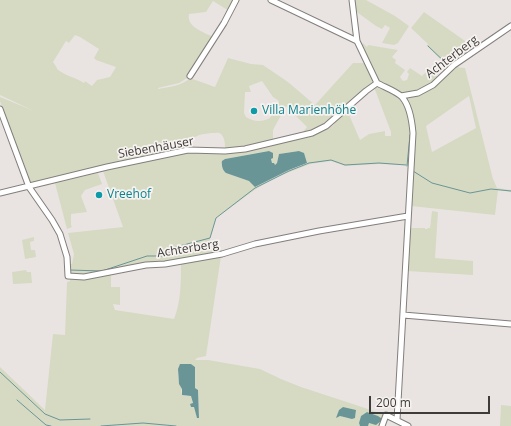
<!DOCTYPE html>
<html>
<head>
<meta charset="utf-8">
<style>
  body { margin:0 }
  #map { position:relative; width:511px; height:426px; overflow:hidden; background:#e9e4e2; font-family:"Open Sans",sans-serif }
  canvas { display:block }
  .scale { position:absolute; left:369px; top:396px; width:121px; height:18px; box-sizing:border-box; border:2px solid #3d3c3a; border-top:0; padding-left:5px; font-size:12px; line-height:14px; white-space:nowrap; color:#3d3c3a; -webkit-text-stroke:3px #f6f2ef; paint-order:stroke }
</style>
</head>
<body>
<div id="map">
<canvas width="511" height="426"></canvas>
<div class="scale">200 m</div>
</div>
<script>
const ctx = document.querySelector('canvas').getContext('2d');
ctx.lineJoin = 'round';
function paint(path, color) { ctx.fillStyle = color; ctx.fill(path, 'evenodd'); }
function stroke(path, color, width, dash) { ctx.strokeStyle = color; ctx.lineWidth = width; ctx.lineCap = dash ? 'butt' : 'round'; ctx.setLineDash(dash || []); ctx.stroke(path); }
function write(font, color, halo, rows, align = 'center') {
  ctx.font = font + ' "Open Sans",sans-serif'; ctx.lineWidth = 3.5; ctx.setLineDash([]); ctx.textBaseline = 'middle'; ctx.strokeStyle = halo; ctx.fillStyle = color; for (const [text, x, y, turn = 0] of rows) {
    ctx.save(); ctx.translate(x, y); ctx.rotate((+turn || 0) * Math.PI / 180); ctx.textAlign = isNaN(turn) ? turn : align; if (halo) ctx.strokeText(text, 0, 0); ctx.fillText(text, 0, 0); ctx.restore();
  }
}
const green = new Path2D(`
  M 0,0 L 235,0 L 229,11 L 213,1 L 206,12 L 189,14 C 186,27 204,32 213,37 L 187,78 L 179,83 L 158,88 L 158,89 C 169,87 182,86 190,78 L 215,87 L 228,58 L 251,64 L 263,65 L 288,82 L 315,105 L 353,63 L 365,63 L 374,79 C 358,101 328,125 302,133 L 307,127 L 286,106 L 273,130 L 273,140 L 245,147 L 225,149 C 225,143 225,139 221,134 C 219,132 215,133 212,133 C 201,134 191,135 189,148 L 183,148 L 174,151 L 33,183 L 28,181 L 0,101 L 0,97 L 34,111 L 0,95 ZM 75,35 L 80,37 L 99,49 L 94,58 L 96,60 L 116,67 L 110,77 L 97,80 L 92,86 L 85,81 L 84,83 C 75,77 65,76 57,69 L 57,68 L 53,62 L 66,41 L 69,43 ZM 262,81 L 273,97 L 279,101 L 270,118 C 262,122 254,122 246,117 L 244,113 L 245,92 L 251,92 L 249,86 Z
  M 353,0 L 366,0 L 395,16 L 409,26 L 398,43 L 394,45 L 382,43 L 390,28 L 385,25 L 382,29 L 376,26 L 354,10 Z
  M 424,12 L 475,48 L 448,67 L 427,46 L 428,44 L 411,28 Z
  M 363,43 L 367,47 L 368,45 L 398,50 L 392,57 L 396,60 L 395,63 L 405,70 L 400,77 L 403,81 L 407,80 L 409,74 L 407,72 L 410,68 L 422,76 L 428,70 L 438,77 L 426,86 L 412,92 L 398,93 L 379,82 L 361,46 Z
  M 456,67 L 465,68 L 493,179 L 497,188 L 511,190 L 511,192 L 498,190 L 495,215 L 411,206 L 414,140 L 406,99 L 421,94 L 434,86 ZM 469,96 L 476,128 L 432,152 L 426,126 Z
  M 374,87 L 382,89 L 401,98 L 407,110 L 411,128 L 408,165 L 379,164 L 345,166 L 331,161 L 310,164 L 277,177 L 256,189 L 216,218 L 210,239 L 213,254 L 81,276 L 69,274 L 69,264 L 72,264 L 74,254 L 68,233 L 123,227 L 103,171 L 183,153 L 225,152 L 305,136 L 324,130 L 334,125 L 335,119 L 347,110 L 360,140 L 369,134 L 385,131 L 385,136 L 391,136 L 391,132 ZM 268,151 L 270,151 L 273,158 L 271,158 L 272,164 L 275,165 L 277,163 L 279,154 L 299,151 L 302,152 L 307,164 L 289,170 L 256,187 L 249,181 L 226,173 L 224,171 L 221,164 L 225,159 Z
  M 98,173 L 102,184 L 85,190 L 81,196 L 87,212 L 71,214 L 71,225 L 72,227 L 67,229 L 55,183 Z
  M 432,211 L 438,212 L 435,258 L 473,261 L 473,275 L 407,271 L 410,228 L 425,228 L 425,229 L 427,229 L 428,228 L 430,228 Z
  M 34,237 L 34,241 L 30,242 L 31,250 L 35,250 L 36,257 L 25,259 L 22,240 Z
  M 221,256 L 206,356 L 197,358 L 195,360 L 208,360 L 260,369 L 281,379 L 301,387 L 362,407 L 385,415 L 381,426 L 368,426 L 369,423 L 374,424 L 379,423 L 381,418 L 378,416 L 367,412 L 361,416 L 359,423 L 360,426 L 0,426 L 0,367 L 45,410 L 53,334 L 65,335 L 67,282 L 70,281 L 70,277 L 87,278 L 111,273 L 111,287 L 120,287 L 120,305 L 113,304 L 115,310 L 174,319 C 181,302 181,282 181,263 ZM 181,364 L 191,364 L 195,367 L 195,388 L 198,390 L 199,418 L 197,417 L 194,407 L 191,407 L 190,404 L 193,404 L 191,396 L 188,396 L 182,395 L 181,391 L 182,389 C 178,382 176,371 181,364 ZM 343,407 L 356,411 L 355,418 L 352,419 L 340,416 L 337,417 L 339,410 Z
  M 26,270 L 27,272 L 31,272 L 32,283 L 13,284 L 12,272 Z
  M 501,405 L 511,406 L 511,426 L 500,426 Z`);
const water = new Path2D(`
  M 269,151 L 273,153 L 273,158 L 271,159 L 272,163 L 274,163 L 275,165 L 277,163 L 279,154 L 299,151 L 304,153 L 307,163 L 289,170 L 255,187 L 249,181 L 226,173 C 223,171 221,165 222,161 L 225,159 Z
  M 180,364 L 191,364 L 195,367 L 195,388 L 198,390 L 199,418 L 197,418 L 194,407 L 191,407 L 190,404 L 193,403 L 191,396 L 182,395 L 182,389 L 179,384 L 178,369 Z
  M 343,407 L 356,410 L 355,418 L 352,419 L 340,416 L 336,418 L 339,410 Z
  M 367,412 L 378,416 L 381,418 L 381,421 L 376,425 L 369,423 L 368,426 L 360,426 L 359,423 L 361,416 Z`);
const stream = new Path2D(`
  M 428,46 L 449,66 L 475,48
  M 477,46 L 493,35
  M 402,101 L 406,109
  M 407,166 L 410,135
  M 413,171 L 432,183 L 470,193 L 491,189 L 511,191
  M 69,270 L 102,271 L 147,256 L 161,256 L 168,255 L 172,248 L 210,238 L 216,218 L 255,188 L 289,171 L 309,163 L 331,160 L 345,165 L 379,163 L 406,165
  M 0,372 L 45,414 L 60,420 L 90,419
  M 17,400 L 46,425 L 51,426
  M 101,426 L 143,423 L 176,426`);
const minor = new Path2D(`
  M 271,0 L 357,41
  M 352,0 L 357,41 L 377,83
  M 190,76 L 224,23 L 236,0
  M 377,83 C 384,87 396,91 402,97 C 410,106 412,121 413,133 L 397,420
  M 401,96 L 418,93 L 433,85 L 454,65 L 511,26
  M 0,109 L 29,187 L 52,220 L 60,234 L 67,257 L 68,276 L 84,277 L 146,265 L 165,264 L 222,254 L 255,244 L 319,231 L 408,216
  M 0,193 L 107,167 L 188,150 L 225,151 L 245,149 L 312,133 L 326,126 L 366,91 L 377,83
  M 403,315 L 511,324
  M 382,426 L 386,415 L 408,426`);
const markers = [
  [254,111,4,"#0f9aa8"],
  [99,195,4,"#0f9aa8"]
];
const streetNames = [
  ["Achterberg",452,57,-37],
  ["Siebenhäuser",156,148,-10],
  ["Achterberg",188,249,-9]
];
const cultureNames = [
  ["Villa Marienhöhe",262,111],
  ["Vreehof",107,195]
];
paint(green, '#d6dac3');
paint(water, '#6a9597');
stroke(stream, '#6a9597', 1);
stroke(minor, '#827e7c', 7);
stroke(minor, '#fff', 5);
for (const [x, y, r, color] of markers) { const dot = new Path2D(); dot.arc(x, y, r, 0, 2 * Math.PI); ctx.fillStyle = color; ctx.fill(dot); stroke(dot, '#f6f2ef', 1.5); }
write('12px', '#3d3c3a', '#f6f2ef', streetNames);
write('12px', '#0d838f', '#f6f2ef', cultureNames, 'left');
</script>
</body>
</html>
